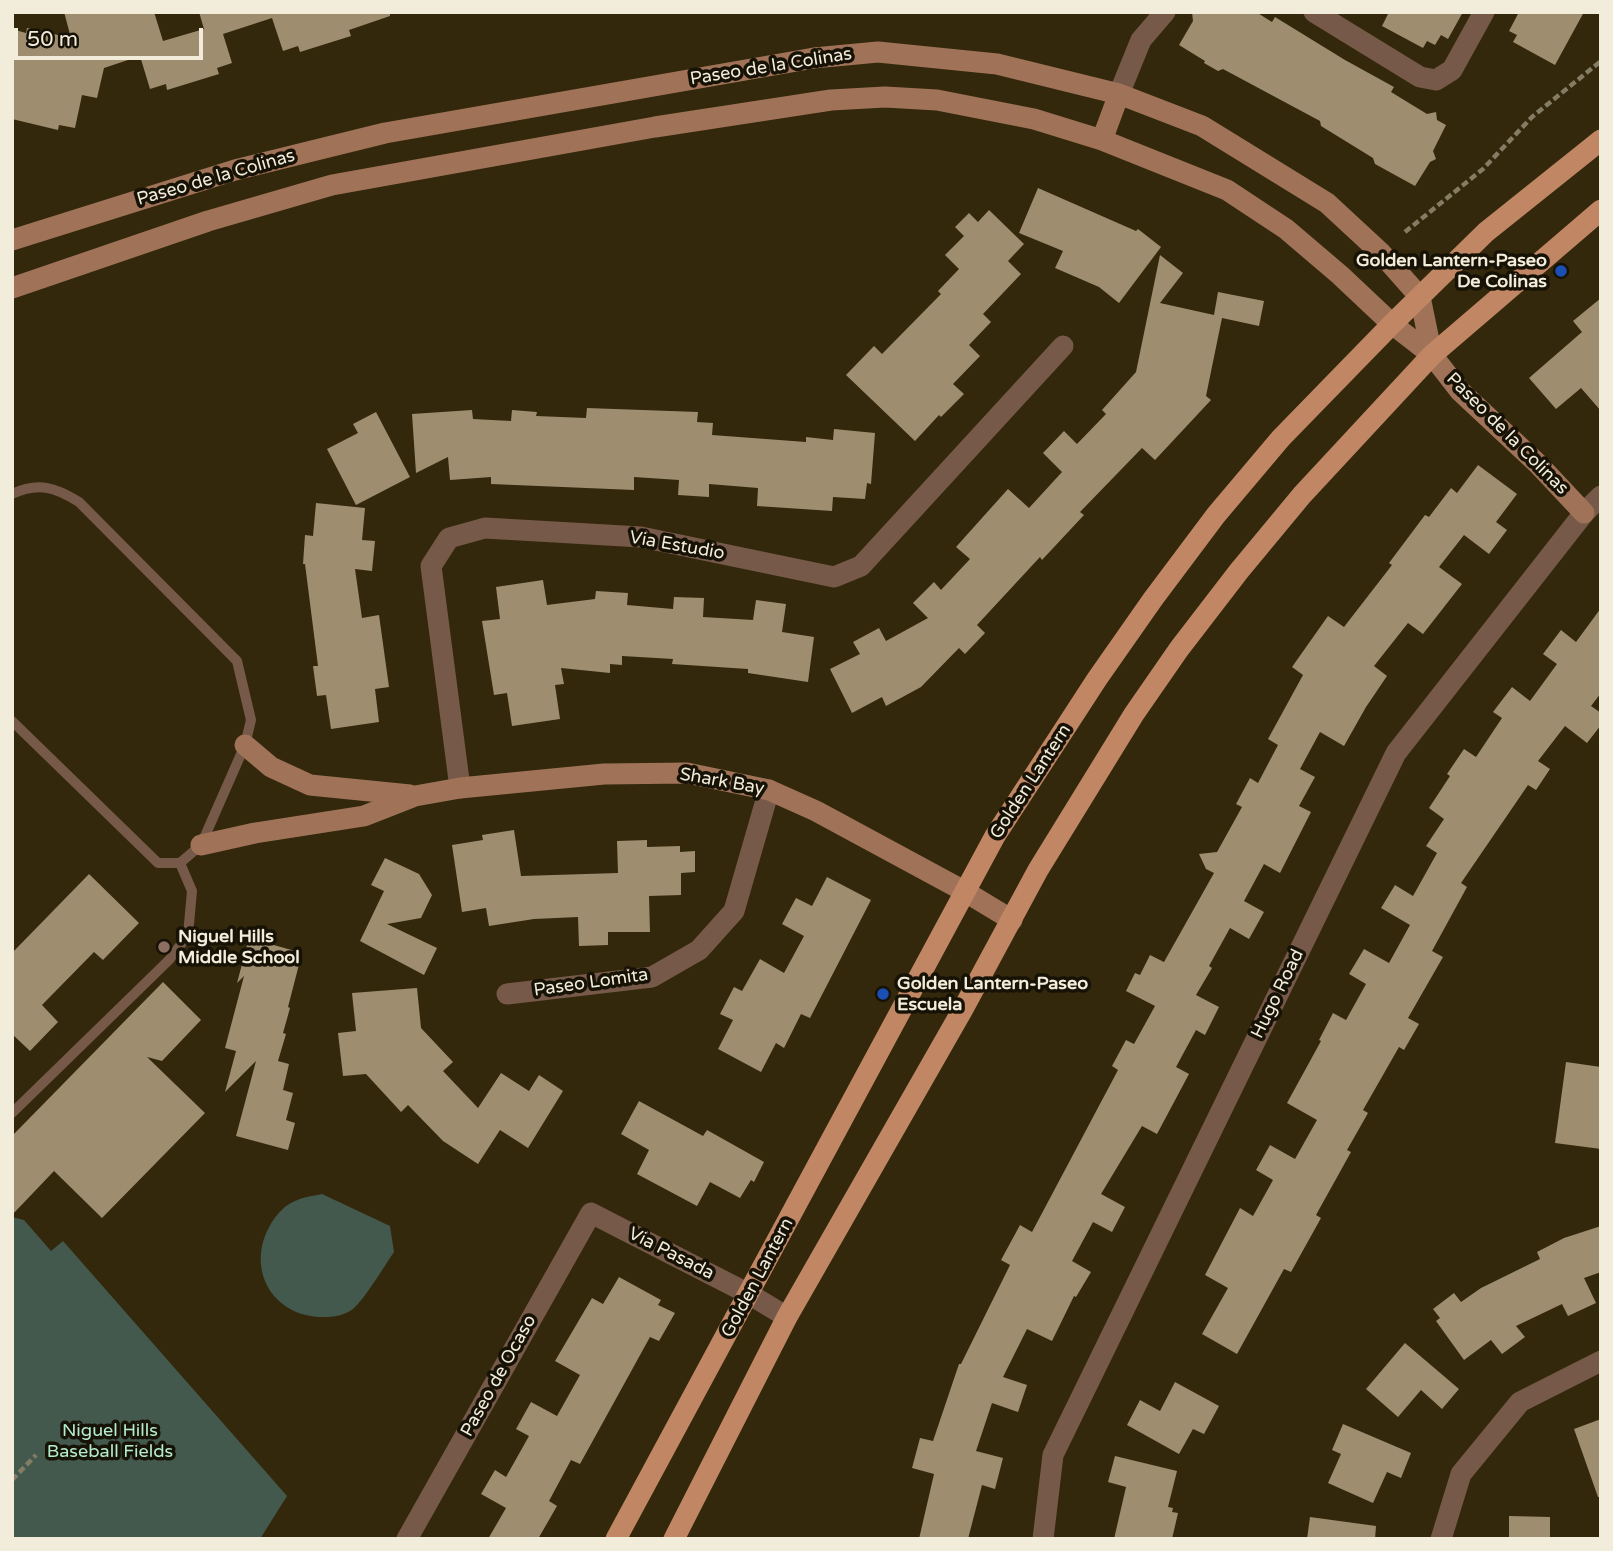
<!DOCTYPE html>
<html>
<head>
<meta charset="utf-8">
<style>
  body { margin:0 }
  #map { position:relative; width:1613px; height:1551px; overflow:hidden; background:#33280b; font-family:"Varela Round",sans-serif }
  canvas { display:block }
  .frame { position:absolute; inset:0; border:14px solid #f2ecdb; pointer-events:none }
  .scale { position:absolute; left:14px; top:28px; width:189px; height:32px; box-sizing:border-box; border:4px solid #f2ecdb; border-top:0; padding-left:9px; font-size:21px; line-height:24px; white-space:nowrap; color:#f2ecdb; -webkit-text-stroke:5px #171206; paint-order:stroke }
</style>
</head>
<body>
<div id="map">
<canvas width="1613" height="1551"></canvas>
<div class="frame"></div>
<div class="scale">50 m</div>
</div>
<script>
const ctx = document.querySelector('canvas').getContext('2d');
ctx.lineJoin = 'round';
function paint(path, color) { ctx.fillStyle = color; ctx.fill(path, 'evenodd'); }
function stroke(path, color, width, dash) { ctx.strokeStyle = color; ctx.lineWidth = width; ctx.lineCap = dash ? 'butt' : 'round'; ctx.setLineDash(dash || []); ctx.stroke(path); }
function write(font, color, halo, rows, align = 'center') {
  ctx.font = font + ' "Varela Round",sans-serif'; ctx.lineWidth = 7; ctx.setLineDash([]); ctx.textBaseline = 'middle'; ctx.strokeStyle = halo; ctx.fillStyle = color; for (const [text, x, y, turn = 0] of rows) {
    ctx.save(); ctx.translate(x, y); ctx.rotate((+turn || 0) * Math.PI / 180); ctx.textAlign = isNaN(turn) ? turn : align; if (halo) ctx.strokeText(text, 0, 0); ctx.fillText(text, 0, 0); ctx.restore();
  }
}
const green = new Path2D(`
  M 322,1194 L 390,1226 L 394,1252 C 385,1265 364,1300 353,1309 C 347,1314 335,1317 328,1317 C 273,1320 243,1268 272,1222 C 278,1213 285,1205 295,1201 C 303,1197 313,1196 322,1194 Z
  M 12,1217 L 24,1220 L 51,1251 L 63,1241 L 287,1496 L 260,1539 L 12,1539 Z`);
const building = new Path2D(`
  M 64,12 L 154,12 L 163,41 L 204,29 L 199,12 L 390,12 L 390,16 L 349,30 L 351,36 L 300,52 L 298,46 L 283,51 L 272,18 L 223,34 L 232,63 L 217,68 L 219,74 L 167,90 L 166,84 L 150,89 L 140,56 L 104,68 L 97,98 L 82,95 L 75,128 L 59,125 L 58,130 L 12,119 L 12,29 L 26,33 L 27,28 L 71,38 Z
  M 1192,12 L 1256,12 L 1272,22 L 1275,17 L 1345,60 L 1394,87 L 1391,92 L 1427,114 L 1436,112 L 1437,120 L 1446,125 L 1433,151 L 1436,159 L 1430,162 L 1415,186 L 1375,164 L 1373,158 L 1321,126 L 1320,121 L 1223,69 L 1218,71 L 1204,63 L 1205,61 L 1179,45 L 1193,21 Z
  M 1389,12 L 1463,12 L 1448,39 L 1441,35 L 1435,45 L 1427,41 L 1423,48 L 1382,26 Z
  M 1519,12 L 1584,12 L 1555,65 L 1513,42 L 1517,35 L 1509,31 Z
  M 1038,188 L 1136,231 L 1138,229 L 1161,247 L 1119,303 L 1099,287 L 1055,268 L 1063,251 L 1019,233 Z
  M 989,210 L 1024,244 L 1008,261 L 1021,274 L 983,314 L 991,322 L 969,345 L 980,356 L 953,384 L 964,394 L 941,417 L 939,415 L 915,441 L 846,375 L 874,346 L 882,354 L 941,294 L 938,291 L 959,269 L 945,255 L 964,236 L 955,227 L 969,213 L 978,222 Z
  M 1160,255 L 1183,273 L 1160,303 L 1214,315 L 1218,292 L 1264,301 L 1259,326 L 1222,318 L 1206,396 L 1211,400 L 1155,460 L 1142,448 L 1080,512 L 1084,515 L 1042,560 L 1040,557 L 977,625 L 985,633 L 965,654 L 959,648 L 921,687 L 886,706 L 882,697 L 852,713 L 830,669 L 860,654 L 853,642 L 879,628 L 886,641 L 928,618 L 913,603 L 934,582 L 941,590 L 970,559 L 956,547 L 1008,489 L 1029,508 L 1062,472 L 1043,453 L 1064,431 L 1077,444 L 1106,414 L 1102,410 L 1136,372 Z
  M 1601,298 L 1601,411 L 1581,388 L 1556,409 L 1529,378 L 1582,332 L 1573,321 Z
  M 587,408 L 698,412 L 697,422 L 713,423 L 712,435 L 806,442 L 806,437 L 833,440 L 834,429 L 875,433 L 871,484 L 867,483 L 865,499 L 833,497 L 832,511 L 757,506 L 758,488 L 709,484 L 709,497 L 678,495 L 679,480 L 634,477 L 634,490 L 491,484 L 491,477 L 450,480 L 448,457 L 416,473 L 412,414 L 472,410 L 473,419 L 511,421 L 512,410 L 537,412 L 536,416 L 586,418 Z
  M 376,412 L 410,477 L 356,505 L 327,449 L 358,433 L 353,424 Z
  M 1478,465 L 1517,494 L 1496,522 L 1507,530 L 1489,554 L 1464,535 L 1439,567 L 1462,584 L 1423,634 L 1408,623 L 1374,666 L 1387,676 L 1366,707 L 1344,746 L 1320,732 L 1300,769 L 1315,777 L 1299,806 L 1311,812 L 1280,873 L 1264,864 L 1244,901 L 1264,912 L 1249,939 L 1230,928 L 1209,966 L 1212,968 L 1196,995 L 1219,1007 L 1205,1035 L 1196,1030 L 1176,1067 L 1189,1074 L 1157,1134 L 1142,1126 L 1101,1194 L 1125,1207 L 1112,1232 L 1093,1222 L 1072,1261 L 1091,1272 L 1076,1297 L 1074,1296 L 1052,1341 L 1027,1329 L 1003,1377 L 1027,1385 L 1018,1412 L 992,1403 L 976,1451 L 1003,1458 L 995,1489 L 982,1485 L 968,1539 L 919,1539 L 934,1474 L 912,1468 L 920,1438 L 933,1441 L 959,1364 L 961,1364 L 1010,1265 L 1001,1260 L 1020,1225 L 1032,1232 L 1118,1070 L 1112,1066 L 1126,1040 L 1134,1044 L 1155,1006 L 1126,991 L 1135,973 L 1140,975 L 1150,955 L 1164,962 L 1214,873 L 1206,869 L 1199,854 L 1217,852 L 1242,807 L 1236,804 L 1250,778 L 1258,783 L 1278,745 L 1268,739 L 1303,675 L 1292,667 L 1328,616 L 1344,627 L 1392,565 L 1389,563 L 1425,515 L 1429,517 L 1451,488 L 1457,493 Z
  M 316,503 L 365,508 L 362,540 L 375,541 L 372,571 L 355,569 L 362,618 L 379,615 L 389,687 L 375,689 L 379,722 L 331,729 L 326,695 L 317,696 L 313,666 L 318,666 L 305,564 L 303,564 L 305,535 L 313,536 Z
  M 543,580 L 547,605 L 595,599 L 596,591 L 628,593 L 627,605 L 673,609 L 674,597 L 704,598 L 703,617 L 753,620 L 756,600 L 786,604 L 782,632 L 814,637 L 808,682 L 748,673 L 748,669 L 672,664 L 673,659 L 622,656 L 622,665 L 610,664 L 610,673 L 561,668 L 564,684 L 555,685 L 560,719 L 512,726 L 507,693 L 494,695 L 482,621 L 500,619 L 496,587 Z
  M 1601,608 L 1601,693 L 1591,706 L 1601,713 L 1601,725 L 1587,743 L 1565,726 L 1538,761 L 1550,769 L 1536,790 L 1528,785 L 1461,883 L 1467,887 L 1432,951 L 1443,957 L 1408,1018 L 1419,1024 L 1404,1050 L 1399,1047 L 1363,1110 L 1368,1113 L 1347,1150 L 1351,1152 L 1316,1215 L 1321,1218 L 1291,1272 L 1284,1269 L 1237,1354 L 1202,1334 L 1228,1288 L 1205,1275 L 1240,1208 L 1253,1216 L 1273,1180 L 1256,1170 L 1270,1145 L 1295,1159 L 1317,1120 L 1287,1103 L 1321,1041 L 1319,1040 L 1333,1013 L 1346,1020 L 1366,984 L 1349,974 L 1364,949 L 1389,963 L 1410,925 L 1381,908 L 1395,885 L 1413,896 L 1437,853 L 1426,846 L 1444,819 L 1429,808 L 1450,776 L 1447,774 L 1464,749 L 1476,757 L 1502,718 L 1493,712 L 1512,687 L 1530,701 L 1557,664 L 1543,654 L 1561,630 L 1576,642 Z
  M 514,830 L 521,876 L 618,873 L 617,841 L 647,840 L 647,847 L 680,846 L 680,852 L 695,851 L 695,872 L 681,873 L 681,895 L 649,896 L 650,932 L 608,932 L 608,945 L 579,946 L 578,917 L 534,919 L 489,926 L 486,908 L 462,912 L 452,845 L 483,840 L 482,835 Z
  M 385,858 L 419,874 L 432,895 L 421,918 L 387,924 L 437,948 L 424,975 L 360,941 L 384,891 L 371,885 Z
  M 89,874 L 139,923 L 103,960 L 94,952 L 42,1005 L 58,1022 L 30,1051 L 12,1034 L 12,953 Z
  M 827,877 L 871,900 L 810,1018 L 801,1014 L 784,1048 L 776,1043 L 761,1072 L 718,1049 L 733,1020 L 720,1014 L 734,987 L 742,991 L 760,959 L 784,973 L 804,936 L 782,924 L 796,898 L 812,906 Z
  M 249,938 L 302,953 L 288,1007 L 290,1008 L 283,1033 L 286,1034 L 278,1061 L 289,1064 L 283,1090 L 293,1093 L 286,1120 L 295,1123 L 288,1150 L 236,1136 L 256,1061 L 225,1092 L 236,1051 L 225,1048 L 244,976 L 237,983 Z
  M 163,982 L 201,1020 L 162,1061 L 147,1057 L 205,1113 L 102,1218 L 54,1171 L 12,1215 L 12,1136 Z
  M 417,988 L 421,1028 L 453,1062 L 443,1071 L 478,1108 L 501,1073 L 529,1091 L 539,1075 L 563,1091 L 528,1148 L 500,1130 L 478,1164 L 443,1141 L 408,1105 L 401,1112 L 366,1074 L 343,1076 L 338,1033 L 356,1031 L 352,993 Z
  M 1566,1062 L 1601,1067 L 1601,1149 L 1555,1143 Z
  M 639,1101 L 703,1136 L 707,1130 L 764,1162 L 754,1182 L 751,1180 L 740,1198 L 710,1182 L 697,1206 L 637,1174 L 649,1150 L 621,1134 Z
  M 1601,1226 L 1601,1272 L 1584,1278 L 1596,1303 L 1568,1316 L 1562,1304 L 1516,1326 L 1525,1337 L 1502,1354 L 1491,1340 L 1464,1360 L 1436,1321 L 1440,1318 L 1433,1309 L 1454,1293 L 1461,1302 L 1481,1288 L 1540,1259 L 1537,1252 L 1564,1238 Z
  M 619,1277 L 661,1300 L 658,1305 L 675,1313 L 659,1341 L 650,1337 L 580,1464 L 571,1460 L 549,1501 L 557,1506 L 538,1539 L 488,1539 L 506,1508 L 481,1494 L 495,1470 L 506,1477 L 529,1436 L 516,1429 L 531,1402 L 557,1416 L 580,1375 L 555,1361 L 592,1298 L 603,1304 Z
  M 1405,1343 L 1459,1389 L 1442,1409 L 1421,1390 L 1398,1417 L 1366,1389 Z
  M 1175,1382 L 1219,1406 L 1204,1434 L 1193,1429 L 1179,1454 L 1127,1425 L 1140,1400 L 1160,1411 Z
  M 1601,1419 L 1601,1497 L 1598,1497 L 1574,1429 Z
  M 1343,1424 L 1411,1453 L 1401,1478 L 1387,1472 L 1373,1503 L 1328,1483 L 1341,1454 L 1332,1450 Z
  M 1115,1456 L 1177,1471 L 1168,1507 L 1173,1508 L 1172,1512 L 1178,1513 L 1172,1539 L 1114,1539 L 1126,1487 L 1108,1482 Z
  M 1509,1516 L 1550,1517 L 1550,1539 L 1509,1539 Z
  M 1310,1517 L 1376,1526 L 1375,1539 L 1307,1539 Z`);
const path = new Path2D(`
  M 1405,232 L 1483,169 L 1532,117 L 1601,61
  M 12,1480 L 36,1455`);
const lane = new Path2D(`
  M 12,494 C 38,482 55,487 79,502 L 237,661 L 251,720 L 245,745 L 201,845 L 180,863 L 158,863 L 12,721
  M 12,1113 L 169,960 L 188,935 L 192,891 L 180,863`);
const street = new Path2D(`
  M 1314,12 L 1420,77 L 1436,80 L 1452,70 L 1484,12
  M 1119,94 L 1141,40 L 1165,12
  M 460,788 L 431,566 L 449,538 L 485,528 L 641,537 L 834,577 L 861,566 L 1063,346
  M 507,994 L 652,977 L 699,950 L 734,911 L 769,790
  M 407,1539 L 591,1213 L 749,1294 L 787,1317
  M 1043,1539 L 1053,1455 L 1396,753 L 1584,513 L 1601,496
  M 1441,1539 L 1461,1474 L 1520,1402 L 1601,1361`);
const secondary = new Path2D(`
  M 1102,140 L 1119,94
  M 12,240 L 235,170 L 385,133 L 814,58 L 878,52 L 997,64 L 1119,94 L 1202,126 L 1327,203 L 1381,253 L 1420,297 L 1432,355
  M 12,288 L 208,221 L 332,185 L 655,127 L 831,100 L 885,97 L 937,100 L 1034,119 L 1102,140 L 1227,190 L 1286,229 L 1340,275 L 1392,324 L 1432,355 L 1460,391 L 1538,464 L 1584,513
  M 245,745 L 271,767 L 310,785 L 410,795
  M 201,845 L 255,833 L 364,816 L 415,796 L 460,788 L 604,774 L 687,773 L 769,790 L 816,811 L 964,891 L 1012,920`);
const primary = new Path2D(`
  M 616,1539 L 995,836 L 1097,679 L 1153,599 L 1216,515 L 1281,438 L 1392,324 L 1486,232 L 1601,140
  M 674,1539 L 787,1317 L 963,1009 L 1038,870 L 1134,714 L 1179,649 L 1239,571 L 1302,495 L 1432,355 L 1601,210`);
const markers = [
  [1561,271,7,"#1a4fb4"],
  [164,947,7,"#8d6e63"],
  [883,994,7,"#1a4fb4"]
];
const streetNames = [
  ["Paseo de la Colinas",771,67,-9],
  ["Paseo de la Colinas",216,178,-16],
  ["Paseo de la Colinas",1507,434,45],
  ["Via Estudio",677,546,10],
  ["Shark Bay",722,782,10],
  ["Golden Lantern",1031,782,-57],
  ["Paseo Lomita",591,983,-8],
  ["Hugo Road",1278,994,-64],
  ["Via Pasada",671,1254,27],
  ["Golden Lantern",758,1278,-62],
  ["Paseo de Ocaso",499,1376,-61]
];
const poiNames = [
  ["Golden Lantern-Paseo",1547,261,"right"],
  ["De Colinas",1547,282,"right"],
  ["Niguel Hills",178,937],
  ["Middle School",178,958],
  ["Golden Lantern-Paseo",897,984],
  ["Escuela",897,1005]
];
const parkNames = [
  ["Niguel Hills",110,1431],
  ["Baseball Fields",110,1452]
];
paint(green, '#43594e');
paint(building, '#9f8d70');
stroke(path, '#847c64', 4.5, [7, 3.5]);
stroke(lane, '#765949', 10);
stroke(street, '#765949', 21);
stroke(secondary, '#a07359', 21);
stroke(primary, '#c18765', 21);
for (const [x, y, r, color] of markers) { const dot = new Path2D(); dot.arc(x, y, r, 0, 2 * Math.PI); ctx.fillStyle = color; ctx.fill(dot); stroke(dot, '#171206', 2.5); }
write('18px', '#f2ecdb', '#171206', streetNames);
write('bold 18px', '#f2ecdb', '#171206', poiNames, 'left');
write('18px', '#b4eccf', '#171206', parkNames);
</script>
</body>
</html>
